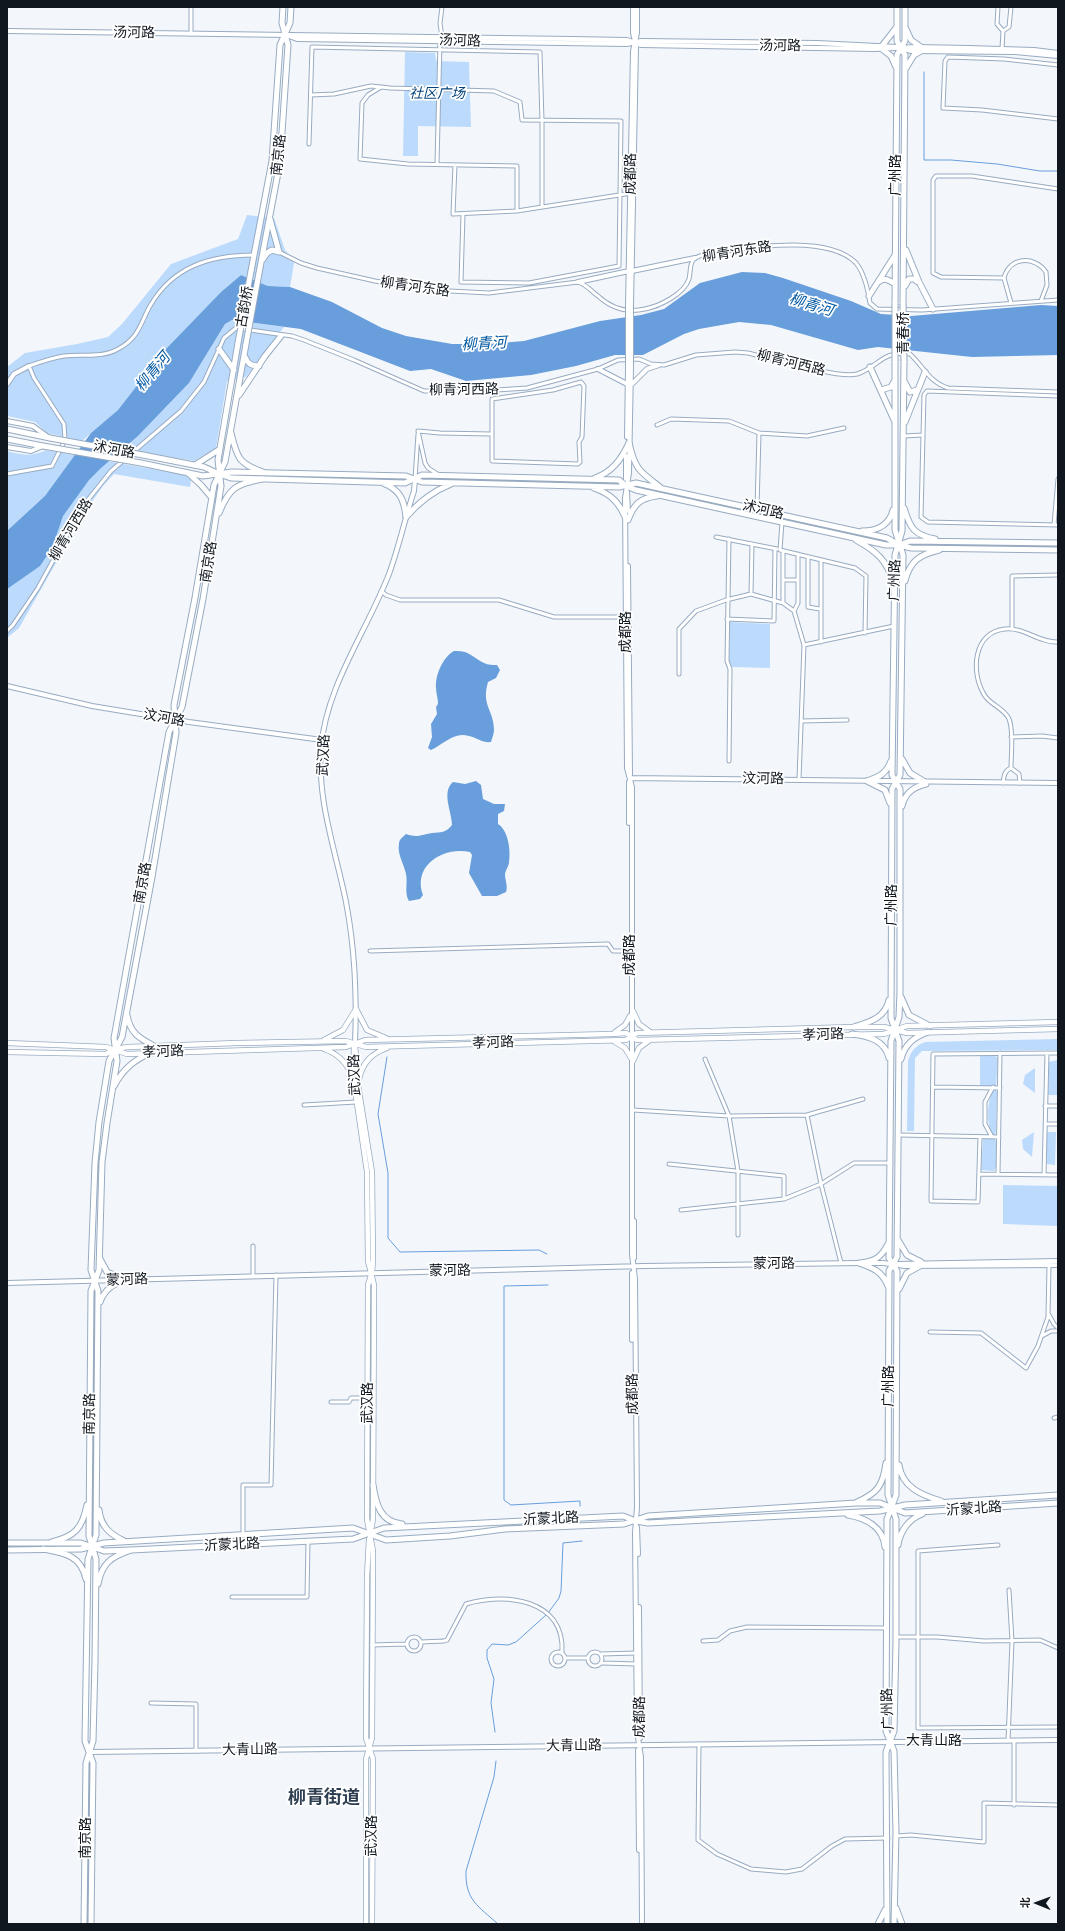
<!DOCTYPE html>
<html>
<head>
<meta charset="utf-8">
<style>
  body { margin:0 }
  #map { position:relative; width:1065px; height:1931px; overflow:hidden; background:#f3f7fc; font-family:Lora,"Noto Sans SC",serif }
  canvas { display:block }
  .frame { position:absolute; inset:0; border:8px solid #10171f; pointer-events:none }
  .north { position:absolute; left:1017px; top:1883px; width:40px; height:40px; -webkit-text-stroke:3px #fff; paint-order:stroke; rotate:271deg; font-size:11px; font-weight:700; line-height:16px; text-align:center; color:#10171f }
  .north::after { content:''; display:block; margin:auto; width:14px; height:18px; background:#10171f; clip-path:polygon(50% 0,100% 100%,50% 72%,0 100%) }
</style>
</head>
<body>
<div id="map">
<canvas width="1065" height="1931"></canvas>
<div class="frame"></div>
<div class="north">北</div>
</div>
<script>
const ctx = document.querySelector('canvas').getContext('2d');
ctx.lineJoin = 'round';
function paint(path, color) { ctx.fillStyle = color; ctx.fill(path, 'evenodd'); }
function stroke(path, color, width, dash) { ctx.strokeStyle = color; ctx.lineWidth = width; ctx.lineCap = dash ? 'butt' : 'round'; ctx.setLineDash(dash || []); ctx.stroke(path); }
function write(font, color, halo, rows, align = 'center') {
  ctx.font = font + ' Lora,"Noto Sans SC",serif'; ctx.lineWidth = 3.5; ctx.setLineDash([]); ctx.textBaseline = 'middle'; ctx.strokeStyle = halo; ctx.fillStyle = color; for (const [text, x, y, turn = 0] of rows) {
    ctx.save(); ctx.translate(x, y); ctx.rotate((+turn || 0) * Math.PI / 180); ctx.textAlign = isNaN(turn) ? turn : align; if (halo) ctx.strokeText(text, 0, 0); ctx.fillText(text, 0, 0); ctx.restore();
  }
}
const green = new Path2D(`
  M 405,52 L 435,53 L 436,61 L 469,62 L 471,127 L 418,126 L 418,156 L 403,156 Z
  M 247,215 L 274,218 L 285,250 L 294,263 L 290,287 L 268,286 L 241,275 L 221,292 L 163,352 L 118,410 L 82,441 L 47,433 L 35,422 L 7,416 L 7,367 L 25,353 L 77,344 L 108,337 L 122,324 L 171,264 L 238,239 Z
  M 232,320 L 284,327 L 246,377 L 227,381 L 216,448 L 194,461 L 123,449 L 138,436 L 189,383 L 225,324 Z
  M 46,450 L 185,475 L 191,480 L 190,487 L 114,474 L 103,486 L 86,510 L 19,628 L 7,638 L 7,451 C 21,455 32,457 46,450 Z
  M 730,622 L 770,624 L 770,668 L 732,667 L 729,661 Z
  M 1058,1039 L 1058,1050 L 922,1051 L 915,1058 L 914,1131 L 907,1131 L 908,1061 C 911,1051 915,1046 925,1042 Z
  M 980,1055 L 995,1056 L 998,1058 L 996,1086 L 980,1086 Z
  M 1058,1060 L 1057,1095 L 1048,1095 L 1049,1062 Z
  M 1035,1068 L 1035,1093 L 1023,1084 L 1025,1075 Z
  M 993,1090 L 996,1090 L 997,1093 L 996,1131 L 995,1135 L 992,1135 C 986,1121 987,1104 993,1090 Z
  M 1034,1132 L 1032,1157 L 1023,1149 L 1022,1140 Z
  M 1047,1132 L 1056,1132 L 1055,1165 L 1047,1164 Z
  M 983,1139 L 994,1139 L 996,1141 L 996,1168 L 994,1171 L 981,1170 Z
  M 1003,1185 L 1058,1186 L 1058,1226 L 1003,1224 Z`);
const water = new Path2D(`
  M 742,272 L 765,273 L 783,278 L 851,301 L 881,314 L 911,316 L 1041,305 L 1058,306 L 1058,355 L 972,357 L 878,347 L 858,350 L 771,325 L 739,322 L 699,329 L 684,334 L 643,355 L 615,355 L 576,366 L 531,375 L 466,381 L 431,369 L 410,371 L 301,329 L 232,320 L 225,324 L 189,383 L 138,436 L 101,468 L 89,480 L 63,516 L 52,548 L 40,566 L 7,589 L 7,531 L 45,496 L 91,433 L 118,410 L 163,352 L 221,292 L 241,275 L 268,286 L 290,287 L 332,302 L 382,328 L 406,336 L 452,344 L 488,344 L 524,341 L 600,321 L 641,315 L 664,309 L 700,283 Z
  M 454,651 C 469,650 472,657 484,663 C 488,665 493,665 497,665 L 500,670 L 496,678 L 488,682 C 481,706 494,710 494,730 C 494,734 492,738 491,742 C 482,743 478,738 469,736 C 454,731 444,744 431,750 L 428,748 L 432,737 L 431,724 L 437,714 L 436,707 L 438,704 C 438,698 436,693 436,688 C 435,675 443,657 454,651 Z
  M 476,781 L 481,785 L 483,799 L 494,804 L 505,804 L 504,811 L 498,814 L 498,824 C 508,830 511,850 509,862 C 509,866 506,869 505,874 C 505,880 508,886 506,892 L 497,896 L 482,896 L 469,873 L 472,855 L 470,852 C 444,846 412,865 423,895 L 420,899 L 409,901 C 404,893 408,883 406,874 C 404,864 397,854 399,844 C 399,839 403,837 406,834 C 418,838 420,835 432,833 C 441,832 446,833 452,825 C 452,812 441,792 453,782 L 465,784 Z`);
const stream = new Path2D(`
  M 924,72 L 924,160 L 951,160 L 997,164 L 1040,171 L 1058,171
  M 387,1057 L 378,1114 L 388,1173 L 388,1238 L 400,1252 L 539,1250 L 547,1254
  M 548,1285 L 504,1286 L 504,1500 L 511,1505 L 580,1501 L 580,1506
  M 548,1613 L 559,1598 L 561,1591 L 563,1543 L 582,1541
  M 495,1732 L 491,1703 L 494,1679 L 487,1658 L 487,1650 L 492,1644 L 508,1645 L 516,1642 L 546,1615
  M 496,1761 L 494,1777 L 466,1871 C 465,1900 478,1906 498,1924`);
const minor = new Path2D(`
  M 442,7 L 440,23 L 442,38
  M 998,7 L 997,24 L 1003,31 L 1009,27 L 1011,7
  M 191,34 L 191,7
  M 1002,49 L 1003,31
  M 1058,65 L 1004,59 L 948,57 L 945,61 L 943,108 L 982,110 L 1058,119
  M 381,87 L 368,95 L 362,103 L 360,159 L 408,164 L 517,166 L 517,211
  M 311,95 L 334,94 L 371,86 L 390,88 L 494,91 L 520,102 L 522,120 L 621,121 L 619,266 L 529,283 L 461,282 L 463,214
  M 309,144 L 312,47 L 540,52 L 542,121 L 542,207
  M 437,164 L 440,41
  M 455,165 L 453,214 L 517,211 L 632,193
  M 279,252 L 301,263 L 317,268 L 375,281 L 430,290 L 489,293 L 578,282 C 587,285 591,291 598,296 C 612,309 627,313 645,309 C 660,306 684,294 689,279 C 691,272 689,264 694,259 C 702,253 717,252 727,251 C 760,246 830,236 856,263 C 865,274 868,290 870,303 L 877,309 L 922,310 L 1058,300
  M 1004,278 C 1009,257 1034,255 1046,272 L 1047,285 L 1041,301
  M 1011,303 L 1004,278 L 941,277 L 933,273 L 933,180 L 936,176 L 972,176 L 1058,189
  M 581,382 L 584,386 L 582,437 L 579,442 L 580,462 L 578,464 L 492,461 L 492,399 L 553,390 Z
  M 1058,396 L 927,391 L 924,395 L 921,517 L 928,522 L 1058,525
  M 657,425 L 671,419 L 729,421 L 759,433 L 757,509
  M 418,431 L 440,433 L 491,434
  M 418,431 L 425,463 L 428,468 L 439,475
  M 759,433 L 807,436 L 844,428
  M 904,436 L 923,435
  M 7,474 L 52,466 L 65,440 L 64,424 L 34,378 L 29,366 C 40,362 52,358 64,356 C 81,354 103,358 118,349 C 139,338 140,324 150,306 C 173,266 211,255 254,255
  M 415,479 L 418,434
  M 782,522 L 780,550 L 855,568 L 866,576 L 865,633
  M 1054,525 L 1058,479
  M 716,537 L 777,549
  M 808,557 L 808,607 L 820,609
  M 783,580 L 798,580
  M 381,591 L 386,595 L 400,600 L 499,600 L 554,617 L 626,617
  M 751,594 L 752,544
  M 783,603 L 783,551
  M 794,611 L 798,603 L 798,554
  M 727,619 L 774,621 L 775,549
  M 1012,629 L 1012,576 L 1058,575
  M 7,631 L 13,625 L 38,588 L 83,506 L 111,471 L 181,411 L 204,382 L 224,338 L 236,328 L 292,336 L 304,340 L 354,360 L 424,391 L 481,391 L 527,388 L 598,369 L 618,360 L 639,359 L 651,364 L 664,365 L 696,355 L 735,352 L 748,353 C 770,358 838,379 857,374 C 879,367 882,350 910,354 C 924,367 929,382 948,388 L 1058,392
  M 821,642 L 821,560
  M 679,674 L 679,629 L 696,611 L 726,600 L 751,594 L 783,603 L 794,611 L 804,645 L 894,626
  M 802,721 L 847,720
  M 1011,737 L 1042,736 L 1058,738
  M 729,761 L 730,669 L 727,661 L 729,539
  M 1011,768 C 1011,755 1014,731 1009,719 C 1005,709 991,705 985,696 C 970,673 973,632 1005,629 C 1024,627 1039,643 1058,642
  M 799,779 L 804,645
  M 1003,783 C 1004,776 1004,771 1011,768 L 1019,774 L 1020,783
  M 370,951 L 608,944 L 613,951 L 630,951
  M 705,1059 L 729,1116 L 738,1171 L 738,1235
  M 933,1087 L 1000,1088
  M 304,1105 L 356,1102
  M 1045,1106 L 1058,1106
  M 633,1110 L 729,1116 L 807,1115 L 863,1099
  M 807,1115 L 821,1184 L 841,1263
  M 1045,1124 L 1058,1124
  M 899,1135 L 999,1137
  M 980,1137 L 978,1202 L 931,1201 L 933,1054 L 1058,1053
  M 992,1137 L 985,1124 L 985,1102 L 993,1087
  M 669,1164 L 784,1176 L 784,1199
  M 979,1174 L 1058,1175
  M 998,1174 L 1000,1053
  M 1044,1175 L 1047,1053
  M 681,1210 L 784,1199 L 821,1184 L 854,1163 L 891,1163
  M 253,1276 L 253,1246
  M 1049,1315 L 1054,1324 L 1058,1328
  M 930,1332 L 981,1333 L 1026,1368 L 1038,1346 L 1048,1317 L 1049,1265
  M 1042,1336 L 1051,1331 L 1058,1331
  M 331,1402 L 349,1402 L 351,1398 L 368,1398
  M 1054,1418 L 1058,1417
  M 244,1535 L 243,1532 L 243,1485 L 271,1485 L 276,1275
  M 998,1545 L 918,1551 L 918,1728 L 1058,1727
  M 232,1597 L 307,1597 L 308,1541
  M407 1644a7 7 0 1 1 14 0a7 7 0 1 1-14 0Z
  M 896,1637 L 937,1637 L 984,1641 L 1040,1640 L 1058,1648
  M 703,1641 L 718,1640 L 730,1631 L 747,1627 L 887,1628
  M 421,1642 L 444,1641 L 447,1640 L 466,1604 C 505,1592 565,1599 562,1652
  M 372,1645 L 407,1644
  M551 1659a7 7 0 1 1 14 0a7 7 0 1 1-14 0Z
  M588 1659a7 7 0 1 1 14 0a7 7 0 1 1-14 0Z
  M 601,1654 L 637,1653
  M 566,1658 L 588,1658
  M 602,1663 L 637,1664
  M 151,1703 L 196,1704 L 196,1751
  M 1008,1741 L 1012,1641 L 1009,1590
  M 1014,1741 L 1014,1805
  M 699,1744 L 698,1840 L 717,1854 L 751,1869 L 786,1872 L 802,1869 L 832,1846 L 845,1839 L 888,1838
  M 896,1836 L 911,1835 L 984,1842 L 984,1803 L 1058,1805`);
const tertiary = new Path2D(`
  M 633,7 L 633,33 L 635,41
  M 7,31 L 572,39 L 627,40 L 641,45 L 875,49 L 916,47 L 969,48 L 1034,50 L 1058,53
  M 289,36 L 297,39 L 627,44 L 641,41 L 817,43 L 898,47
  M 904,49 L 911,51 L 1015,52 L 1058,56
  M 632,271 L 695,258
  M 578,282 L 629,271
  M 628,305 L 633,51 L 637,33 L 637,7
  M 631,305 L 636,47
  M 631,367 L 629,473 L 625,498 L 627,768 L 632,787 L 632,1254 L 635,1279 L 637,1507 L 635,1533 L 637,1731 L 641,1757 L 642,1924
  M 598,369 L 627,384
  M 7,384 L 14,374 L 29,366
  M 631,385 L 647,369 L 659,365
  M 7,421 L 33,426 L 48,437
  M 627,437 L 628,367
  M 7,447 L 31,451 L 43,446
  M 626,479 L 626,456
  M 627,492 L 628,511
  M 628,566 L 630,775
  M 7,686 L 92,706 L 189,722 L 322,740
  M 630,778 L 1058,783
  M 629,823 L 629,782
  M 355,1044 C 357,996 355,949 346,902 C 336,852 317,801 321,748 C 326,686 367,631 389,574 C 399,547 405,518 414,491 L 415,479
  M 634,1258 L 634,1221
  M 867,1263 L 883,1263 L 905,1266 L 1058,1265
  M 898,1264 L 1058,1261
  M 632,1273 L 632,1340
  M 7,1283 L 644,1266 L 860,1263
  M 637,1527 L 638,1554
  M 639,1607 L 640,1738
  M 638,1750 L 639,1850
  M 90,1752 L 1058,1740`);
const secondary = new Path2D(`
  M 356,1009 L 367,1030 L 386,1038
  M 633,1011 L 639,1024 L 650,1032
  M 615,1032 L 625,1025 L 630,1016
  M 324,1040 L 343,1030 L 356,1009
  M 615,1042 L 625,1048 L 631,1058
  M 7,1043 L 106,1047 L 127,1054 L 346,1047 L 365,1040 L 612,1034 L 626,1033 L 637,1040 L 884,1034 L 907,1026 L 1058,1022
  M 355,1044 L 358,1085 L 372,1172 L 373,1261 L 372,1272 L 368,1285 L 367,1519 L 373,1551 L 372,1738 L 366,1759 L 366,1924
  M 354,1047 L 353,1076 L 367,1172 L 368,1261 L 374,1285 L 373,1519 L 371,1530
  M 324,1049 C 338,1054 345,1061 352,1075
  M 7,1052 L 106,1054 L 115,1049 L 128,1047 L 237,1043 L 346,1041 L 366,1047 L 626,1040 L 637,1033 L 854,1027 L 884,1027 L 907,1033 L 1058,1029
  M 633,1061 L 639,1048 L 650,1040
  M 359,1079 C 363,1062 371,1054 387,1048
  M 369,1539 L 367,1577 L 366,1738 L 373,1759 L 372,1924`);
const primary = new Path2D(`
  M 897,7 L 897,41 L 905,55 L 903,304
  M 906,29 L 911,40 L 921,47
  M 882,46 L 896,28
  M 882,49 L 891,56 L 896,67
  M 906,68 L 914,55 L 921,51
  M 906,250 L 919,282 L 933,309
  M 880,281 C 885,277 890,281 895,284
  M 905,286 L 909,279 L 914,279 L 918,282
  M 869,296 L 895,255
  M 895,304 L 897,55 L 905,41 L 905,7
  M 870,367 L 895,422
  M 904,381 L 910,392 L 917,390
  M 881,390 L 891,387 L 895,380
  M 905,422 L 925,372
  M 7,429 L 50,438
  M 7,439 L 43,446
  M 629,443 C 635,469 639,471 660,487
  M 143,455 L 204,467 L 219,474 L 231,478 L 405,483 L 422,475 L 619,480 L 626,486 L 636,490 L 886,545 L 899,545 L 910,541 L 1058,543
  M 141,463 L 203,476 L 232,472 L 406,476 L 422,482 L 619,487 L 636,483 L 887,538 L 899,545 L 911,548 L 1058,550
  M 595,478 C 612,472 621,460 629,443
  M 383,483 C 400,490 404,499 406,517
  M 594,488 C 611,494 619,502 626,519
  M 904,508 C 910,528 914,535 935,539
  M 406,517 C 419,502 433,491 451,484
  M 628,520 C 634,504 640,498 657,496
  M 862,531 C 877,531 889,526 893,510
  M 856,540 C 876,551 887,560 893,582
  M 905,581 C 910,561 919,555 939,550
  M 902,759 L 910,773 L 925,782
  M 867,781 L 885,790 L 890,803
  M 867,781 C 879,777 886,774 891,761
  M 902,806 C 905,793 913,787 926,784
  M 901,997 L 909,1015 L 930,1026
  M 854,1027 C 870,1022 885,1018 889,1000
  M 852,1034 C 868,1036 885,1040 889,1058
  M 901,1059 C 905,1044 914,1037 928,1032
  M 898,1240 L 907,1255 L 921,1262
  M 859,1263 C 873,1268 882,1271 888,1286
  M 860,1263 C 875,1261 881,1258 888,1244
  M 899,1289 L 907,1273 L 920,1266
  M 899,1465 C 902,1487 921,1495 941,1501
  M 373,1485 C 376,1504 380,1522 402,1524
  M 857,1502 C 878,1493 883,1485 886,1463
  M 848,1515 C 866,1518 883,1527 885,1547
  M 7,1543 L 81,1543 L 104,1551 L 131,1550 L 353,1539 L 384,1528 L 623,1516 L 636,1521 L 648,1523 L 880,1511 L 905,1505 L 1058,1495
  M 898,1545 C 900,1531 909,1519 922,1514
  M 7,1550 L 81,1549 L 104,1543 L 353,1528 L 386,1540 L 450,1536 L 505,1529 L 624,1524 L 648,1516 L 856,1503 L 880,1503 L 905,1513 L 1058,1503
  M 896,1908 L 902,1924
  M 878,1924 L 885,1910
  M 887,1924 L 886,1752 L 894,1731 L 896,1642 L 896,1519 L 888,1495 L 889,1271 L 897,1257 L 899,1041 L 891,1018 L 892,789 L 900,775 L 903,555 L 895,530 L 895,361
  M 894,1924 L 896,1832 L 894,1751 L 886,1731 L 887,1519 L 896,1495 L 897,1271 L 889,1258 L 891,1041 L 899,1017 L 900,992 L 900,789 L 892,775 L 895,555 L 902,531 L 904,361`);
const trunk = new Path2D(`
  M 263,259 L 267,253 L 272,250 L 279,252 L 270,219
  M 251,271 L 272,161 L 280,45 L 290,23 L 291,7
  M 259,273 L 280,162 L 288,45 L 282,23 L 283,7
  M 219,349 L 234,370
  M 245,357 C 248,364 251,366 259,366
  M 239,395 L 265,356 L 281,336
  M 231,433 C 237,458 239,464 263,472
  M 195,465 L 220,449
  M 188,473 L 201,485 L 212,498
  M 219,513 C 229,488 236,484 262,479
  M 127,1015 C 130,1033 139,1038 154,1046
  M 114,1086 C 123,1069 134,1060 152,1052
  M 100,1259 L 107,1272 L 126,1280
  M 100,1302 C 105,1289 113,1284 126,1280
  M 99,1510 C 101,1527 110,1534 124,1541
  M 52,1542 C 75,1536 82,1529 87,1505
  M 43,1549 C 64,1553 81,1555 86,1579
  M 98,1584 C 102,1563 111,1557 131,1550
  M 84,1924 L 86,1763 L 93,1741 L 95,1661 L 96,1559 L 89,1536 L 91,1291 L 99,1270 L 102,1162 L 107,1123 L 117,1061 L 114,1038 L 169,732 L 182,707 L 203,599 L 221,486 L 218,460 L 238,343
  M 91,1924 L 93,1763 L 85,1741 L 88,1559 L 96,1535 L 98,1291 L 91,1270 L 95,1163 L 99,1122 L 109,1061 L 122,1037 L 152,877 L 176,733 L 174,705 L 195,598 L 214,485 L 225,462 L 246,344`);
const tertiaryBridge = new Path2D(`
  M 628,367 L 628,305
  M 631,367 L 631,305`);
const primaryBridge = new Path2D(`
  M 895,304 L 895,361
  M 903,304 L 904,361
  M 50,438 L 143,455
  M 43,446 L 141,463`);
const trunkBridge = new Path2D(`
  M 238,343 L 251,271
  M 246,344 L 259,273`);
const streetNames = [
  ["汤河路",134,33,1],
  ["汤河路",460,41,2],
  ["汤河路",780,46,1],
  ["南京路",279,155,-84],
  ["成都路",631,174,-89],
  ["广州路",896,175,-90],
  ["柳青河东路",737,252,-9],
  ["柳青河东路",415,287,8],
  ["古韵桥",245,307,-80],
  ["青春桥",904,333,-90],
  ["柳青河西路",791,363,14],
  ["柳青河西路",464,390,-1],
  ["沭河路",114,450,10],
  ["沭河路",763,510,13],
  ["柳青河西路",71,530,-59],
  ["南京路",209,562,-81],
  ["广州路",895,580,-88],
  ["成都路",626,632,-90],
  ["汶河路",164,718,10],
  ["武汉路",324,755,-87],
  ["汶河路",763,779,1],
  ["南京路",143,883,-80],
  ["广州路",892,905,-90],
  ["成都路",630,955,-90],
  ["孝河路",823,1035,-2],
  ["孝河路",493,1043,-2],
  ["孝河路",163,1052,-2],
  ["武汉路",355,1075,-92],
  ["蒙河路",774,1264,-1],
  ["蒙河路",450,1271,-1],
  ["蒙河路",127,1280,-2],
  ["广州路",889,1386,-90],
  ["成都路",633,1394,-91],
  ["武汉路",368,1403,-90],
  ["南京路",90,1414,-89],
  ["沂蒙北路",974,1509,-4],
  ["沂蒙北路",551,1519,-3],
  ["沂蒙北路",232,1545,-3],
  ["广州路",888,1709,-92],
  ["成都路",640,1717,-89],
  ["大青山路",934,1741],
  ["大青山路",574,1746,-1],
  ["大青山路",250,1750,-1],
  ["武汉路",372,1836,-90],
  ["南京路",86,1838,-90]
];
const parkNames = [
  ["社区广场",437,94]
];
const waterNames = [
  ["柳青河",811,305,17],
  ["柳青河",484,344,-3],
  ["柳青河",153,372,-50]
];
const districtNames = [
  ["柳青街道",324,1798]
];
paint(green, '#bcdafc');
paint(water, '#679edb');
stroke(stream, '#679edb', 1);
stroke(minor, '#98abc1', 5);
stroke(tertiary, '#98abc1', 6);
stroke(secondary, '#98abc1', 6);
stroke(primary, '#98abc1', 7);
stroke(trunk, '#98abc1', 7);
stroke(minor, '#fff', 3);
stroke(tertiary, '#fff', 4);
stroke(secondary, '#fff', 4.5);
stroke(primary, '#fff', 5);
stroke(trunk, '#fff', 5);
stroke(tertiaryBridge, '#98abc1', 6, []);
stroke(primaryBridge, '#98abc1', 7, []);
stroke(trunkBridge, '#98abc1', 7, []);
stroke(tertiaryBridge, '#fff', 4);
stroke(primaryBridge, '#fff', 5);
stroke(trunkBridge, '#fff', 5);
write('14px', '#10171f', '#fff', streetNames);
write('italic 14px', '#06437b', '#fff', parkNames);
write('italic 15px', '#0057a0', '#fff', waterNames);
write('bold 18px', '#2e3e51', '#fff', districtNames);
</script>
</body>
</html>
